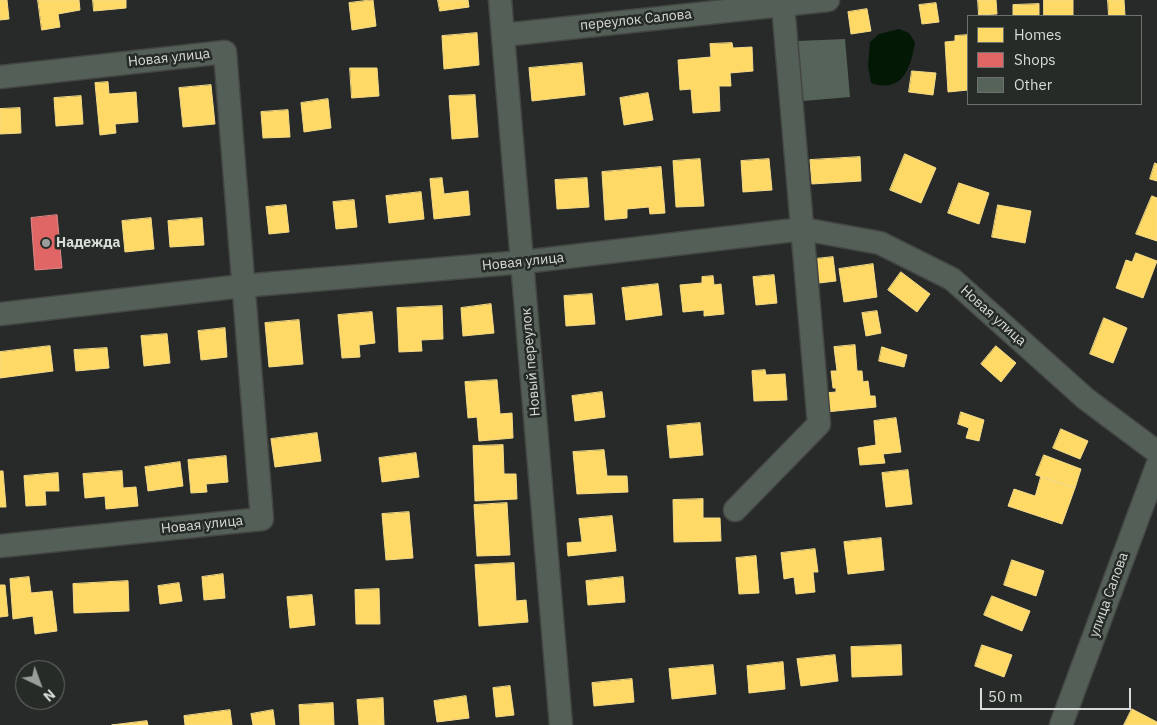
<!DOCTYPE html>
<html>
<head>
<meta charset="utf-8">
<style>
  body { margin:0 }
  #map { position:relative; width:1157px; height:725px; overflow:hidden; background:#272a28; font-family:"IBM Plex Sans",sans-serif }
  canvas { display:block }
  .legend { position:absolute; left:967px; top:15px; width:175px; height:90px; box-sizing:border-box; background:#262b27; border:1px solid #6d726e; margin:0; padding:6px 9px; list-style:none; font-size:15px; color:#d8dcd9 }
  .legend li { display:flex; align-items:center; gap:10px; height:25px }
  .legend b { width:25px; border:1px solid #6d726e }
  .north { position:absolute; left:15px; top:660px; width:50px; height:50px; box-sizing:border-box; background:#262b27; border:1px solid #6d726e; border-radius:50%; rotate:138deg; font-size:14px; font-weight:700; line-height:20px; text-align:center; color:#d8dcd9 }
  .north::after { content:''; display:block; margin:auto; width:18px; height:22px; background:#9a9e9b; clip-path:polygon(50% 0,100% 100%,50% 72%,0 100%) }
  .scale { position:absolute; left:980px; top:688px; width:151px; height:22px; box-sizing:border-box; border:2px solid #d8dcd9; border-top:0; padding-left:6px; font-size:15px; line-height:18px; white-space:nowrap; color:#d8dcd9; -webkit-text-stroke:4px #262b27; paint-order:stroke }
</style>
</head>
<body>
<div id="map">
<canvas width="1157" height="725"></canvas>
<ul class="legend">
<li><b style="height:14px;background:#ffd966"></b>Homes</li>
<li><b style="height:14px;background:#e06666"></b>Shops</li>
<li><b style="height:14px;background:#556358"></b>Other</li>
</ul>
<div class="north">N</div>
<div class="scale">50 m</div>
</div>
<script>
const ctx = document.querySelector('canvas').getContext('2d');
ctx.lineJoin = 'round';
function paint(path, color) { ctx.fillStyle = color; ctx.fill(path, 'evenodd'); }
function stroke(path, color, width, dash) { ctx.strokeStyle = color; ctx.lineWidth = width; ctx.lineCap = dash ? 'butt' : 'round'; ctx.setLineDash(dash || []); ctx.stroke(path); }
function write(font, color, halo, rows, align = 'center') {
  ctx.font = font + ' "IBM Plex Sans",sans-serif'; ctx.lineWidth = 5; ctx.setLineDash([]); ctx.textBaseline = 'middle'; ctx.strokeStyle = halo; ctx.fillStyle = color; for (const [text, x, y, turn = 0] of rows) {
    ctx.save(); ctx.translate(x, y); ctx.rotate((+turn || 0) * Math.PI / 180); ctx.textAlign = isNaN(turn) ? turn : align; if (halo) ctx.strokeText(text, 0, 0); ctx.fillText(text, 0, 0); ctx.restore();
  }
}
const water = new Path2D(`
  M 899,29 L 909,33 L 915,42 C 911,67 903,94 871,83 L 868,66 L 870,42 L 879,34 Z`);
const homes = new Path2D(`
  M 0,0 L 7,0 L 9,19 L 0,20 Z
  M 38,0 L 79,0 L 80,10 L 58,14 L 60,27 L 42,30 Z
  M 93,0 L 126,0 L 126,8 L 94,11 Z
  M 373,0 L 376,26 L 352,30 L 349,3 Z
  M 438,0 L 468,0 L 469,7 L 440,11 Z
  M 978,0 L 996,0 L 997,14 L 979,15 Z
  M 1044,0 L 1073,0 L 1073,16 L 1044,16 Z
  M 1108,0 L 1124,0 L 1125,16 L 1109,16 Z
  M 936,3 L 939,22 L 922,24 L 919,5 Z
  M 1039,4 L 1039,16 L 1013,16 L 1013,5 Z
  M 867,9 L 871,31 L 851,34 L 848,12 Z
  M 477,33 L 479,65 L 444,69 L 442,36 Z
  M 968,35 L 968,90 L 948,92 L 945,42 L 955,41 L 955,36 Z
  M 732,43 L 733,48 L 752,47 L 753,71 L 730,73 L 731,86 L 719,86 L 720,111 L 693,113 L 691,89 L 680,90 L 678,60 L 711,57 L 710,44 Z
  M 582,63 L 585,95 L 532,101 L 529,68 Z
  M 350,68 L 377,68 L 379,96 L 352,98 Z
  M 912,71 L 936,73 L 933,95 L 909,92 Z
  M 108,82 L 109,94 L 136,92 L 138,122 L 115,124 L 116,133 L 100,135 L 95,83 Z
  M 211,85 L 215,124 L 183,127 L 179,88 Z
  M 648,93 L 653,120 L 624,125 L 620,98 Z
  M 475,95 L 478,137 L 452,139 L 449,96 Z
  M 81,96 L 83,124 L 56,126 L 54,98 Z
  M 328,99 L 331,128 L 304,132 L 301,103 Z
  M 20,108 L 21,133 L 0,134 L 0,109 Z
  M 288,110 L 290,137 L 263,138 L 261,112 Z
  M 905,154 L 936,168 L 921,203 L 890,190 Z
  M 860,157 L 861,181 L 812,184 L 810,160 Z
  M 700,159 L 704,206 L 676,207 L 673,161 Z
  M 769,159 L 772,190 L 743,192 L 741,161 Z
  M 1155,163 L 1157,164 L 1157,181 L 1150,179 Z
  M 661,167 L 665,213 L 650,214 L 649,207 L 627,209 L 627,218 L 605,220 L 602,172 Z
  M 442,178 L 444,194 L 468,191 L 470,215 L 434,219 L 430,179 Z
  M 587,178 L 589,207 L 557,209 L 555,180 Z
  M 959,183 L 989,193 L 979,224 L 948,213 Z
  M 421,192 L 424,219 L 389,223 L 386,196 Z
  M 1152,196 L 1157,198 L 1157,241 L 1136,234 Z
  M 354,200 L 357,227 L 336,229 L 333,202 Z
  M 286,205 L 289,232 L 269,234 L 266,207 Z
  M 998,205 L 1031,211 L 1025,243 L 992,237 Z
  M 151,218 L 154,249 L 125,252 L 122,221 Z
  M 202,218 L 204,245 L 170,247 L 168,221 Z
  M 1136,253 L 1157,261 L 1143,298 L 1116,288 L 1126,260 L 1132,262 Z
  M 833,257 L 836,281 L 819,283 L 815,259 Z
  M 873,264 L 877,297 L 844,302 L 839,269 Z
  M 901,272 L 930,294 L 917,312 L 888,290 Z
  M 774,275 L 777,303 L 756,305 L 753,277 Z
  M 713,276 L 714,285 L 721,284 L 724,314 L 704,316 L 704,310 L 683,312 L 680,285 L 702,283 L 702,277 Z
  M 658,284 L 662,315 L 626,320 L 622,288 Z
  M 592,294 L 595,324 L 566,326 L 564,296 Z
  M 491,304 L 494,333 L 463,336 L 461,308 Z
  M 442,306 L 443,339 L 421,340 L 422,351 L 399,352 L 397,308 Z
  M 877,311 L 881,333 L 866,336 L 862,313 Z
  M 372,312 L 375,343 L 359,345 L 360,357 L 342,358 L 338,315 Z
  M 1104,318 L 1127,328 L 1113,363 L 1090,354 Z
  M 299,320 L 303,364 L 269,367 L 265,323 Z
  M 225,328 L 227,357 L 201,360 L 198,331 Z
  M 167,334 L 170,363 L 144,366 L 141,336 Z
  M 855,345 L 857,371 L 862,371 L 863,382 L 868,381 L 870,396 L 875,396 L 876,407 L 826,412 L 824,393 L 836,392 L 836,388 L 833,388 L 831,371 L 837,371 L 834,347 Z
  M 50,346 L 53,371 L 0,378 L 0,352 Z
  M 996,346 L 1016,363 L 1001,382 L 981,364 Z
  M 882,347 L 907,355 L 904,367 L 879,361 Z
  M 107,348 L 109,368 L 76,371 L 74,350 Z
  M 765,370 L 766,375 L 785,374 L 787,400 L 754,401 L 752,371 Z
  M 497,380 L 500,414 L 512,413 L 513,438 L 479,441 L 477,417 L 468,418 L 465,382 Z
  M 602,392 L 605,417 L 575,421 L 572,396 Z
  M 961,412 L 984,420 L 979,441 L 966,438 L 969,428 L 958,424 Z
  M 896,418 L 901,452 L 883,454 L 885,463 L 860,465 L 858,448 L 876,445 L 874,421 Z
  M 700,423 L 703,455 L 670,458 L 667,426 Z
  M 1061,429 L 1088,441 L 1080,459 L 1053,448 Z
  M 317,433 L 321,461 L 275,467 L 271,439 Z
  M 503,445 L 504,474 L 516,474 L 517,499 L 475,501 L 473,446 Z
  M 604,450 L 607,476 L 627,476 L 628,492 L 577,494 L 573,452 Z
  M 416,453 L 419,477 L 382,482 L 379,458 Z
  M 1044,455 L 1081,469 L 1075,488 L 1036,475 Z
  M 226,456 L 228,482 L 206,484 L 207,492 L 191,493 L 188,460 Z
  M 180,462 L 183,486 L 148,491 L 145,467 Z
  M 908,470 L 912,504 L 886,507 L 882,473 Z
  M 0,471 L 3,471 L 6,507 L 0,507 Z
  M 122,471 L 123,488 L 136,487 L 138,506 L 106,509 L 105,496 L 85,498 L 83,474 Z
  M 58,473 L 59,491 L 45,491 L 46,505 L 26,506 L 24,476 Z
  M 1041,477 L 1075,488 L 1062,524 L 1008,506 L 1014,489 L 1035,496 Z
  M 703,499 L 703,518 L 720,518 L 721,541 L 674,542 L 673,500 Z
  M 507,503 L 510,555 L 477,556 L 474,505 Z
  M 409,512 L 413,558 L 386,560 L 382,514 Z
  M 612,516 L 616,551 L 568,556 L 567,543 L 582,542 L 579,519 Z
  M 881,538 L 884,570 L 848,574 L 844,542 Z
  M 815,549 L 818,572 L 813,572 L 815,592 L 796,594 L 794,577 L 784,579 L 781,553 Z
  M 756,556 L 759,593 L 739,594 L 736,558 Z
  M 1012,560 L 1044,571 L 1036,596 L 1004,585 Z
  M 514,563 L 516,601 L 526,600 L 528,622 L 479,626 L 475,565 Z
  M 223,574 L 225,598 L 204,600 L 202,577 Z
  M 29,577 L 31,593 L 52,591 L 57,631 L 35,634 L 33,616 L 13,619 L 10,579 Z
  M 623,577 L 625,602 L 588,605 L 586,581 Z
  M 128,581 L 129,611 L 74,613 L 73,584 Z
  M 179,583 L 182,601 L 160,604 L 158,586 Z
  M 0,585 L 5,585 L 8,616 L 0,617 Z
  M 379,589 L 380,624 L 356,624 L 355,590 Z
  M 312,595 L 315,625 L 290,628 L 287,597 Z
  M 992,596 L 1030,611 L 1022,631 L 984,615 Z
  M 901,645 L 902,675 L 852,677 L 851,647 Z
  M 982,645 L 1012,655 L 1004,677 L 975,666 Z
  M 835,655 L 838,681 L 801,686 L 797,659 Z
  M 783,662 L 785,689 L 749,693 L 747,666 Z
  M 713,665 L 716,694 L 672,699 L 669,669 Z
  M 632,679 L 634,702 L 594,706 L 592,683 Z
  M 510,686 L 514,715 L 496,717 L 493,688 Z
  M 466,696 L 469,718 L 437,722 L 434,701 Z
  M 383,698 L 384,725 L 359,725 L 357,700 Z
  M 333,703 L 334,725 L 300,725 L 299,705 Z
  M 1132,709 L 1157,722 L 1157,725 L 1124,725 Z
  M 230,710 L 232,725 L 185,725 L 184,716 Z
  M 273,710 L 275,725 L 253,725 L 251,714 Z
  M 147,721 L 148,725 L 112,725 Z`);
const shops = new Path2D(`
  M 57,215 L 62,268 L 35,270 L 31,218 Z`);
const building = new Path2D(`
  M 845,39 L 850,97 L 803,101 L 797,41 Z`);
const street = new Path2D(`
  M 500,0 L 561,725
  M 503,35 L 828,0
  M 0,77 L 225,52 L 262,519 L 0,546
  M 0,314 L 242,286 L 523,262 L 803,229 L 880,243 L 952,279 L 1086,399 L 1157,452
  M 735,510 L 819,424 L 783,5
  M 1061,725 L 1157,466`);
const markers = [
  [46,243,5,"#9a9e9b"]
];
const streetNames = [
  ["переулок Салова",636,20,-6],
  ["Новая улица",169,58,-6],
  ["Новая улица",523,262,-6],
  ["Новая улица",993,316,42],
  ["Новый переулок",531,362,-95],
  ["Новая улица",202,525,-6],
  ["улица Салова",1109,595,-70]
];
const poiNames = [
  ["Надежда",56,243]
];
paint(water, '#041806');
paint(homes, '#ffd966');
stroke(homes, '#f3da88', 1);
paint(shops, '#e06666');
stroke(shops, '#de8988', 1);
paint(building, '#556358');
stroke(street, '#444644', 25);
stroke(street, '#546057', 22);
for (const [x, y, r, color] of markers) { const dot = new Path2D(); dot.arc(x, y, r, 0, 2 * Math.PI); ctx.fillStyle = color; ctx.fill(dot); stroke(dot, '#262b27', 2); }
write('14px', '#d8dcd9', '#262b27', streetNames);
write('bold 14px', '#d8dcd9', '#262b27', poiNames, 'left');
</script>
</body>
</html>
